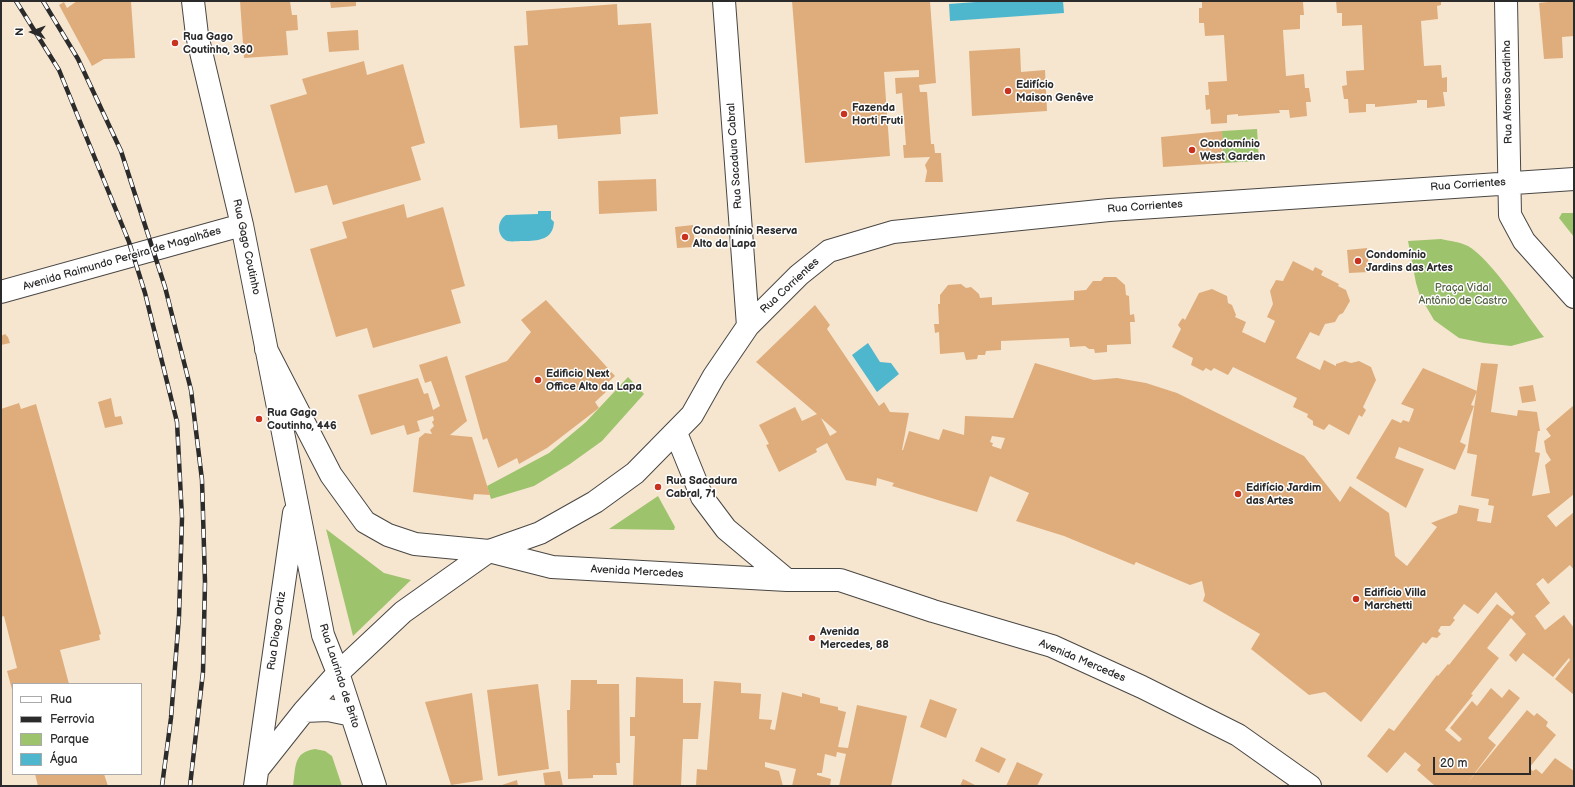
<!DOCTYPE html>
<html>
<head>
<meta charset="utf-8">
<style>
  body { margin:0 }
  #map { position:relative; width:1575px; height:787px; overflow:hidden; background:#f6e6d0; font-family:"Balsamiq Sans",sans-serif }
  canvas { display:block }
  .frame { position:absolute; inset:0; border:2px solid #2b2b2b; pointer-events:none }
  .legend { position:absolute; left:12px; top:683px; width:130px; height:92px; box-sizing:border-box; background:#fff; border:1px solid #aaa; margin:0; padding:5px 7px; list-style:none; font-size:12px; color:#2b2b2b }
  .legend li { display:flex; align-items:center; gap:8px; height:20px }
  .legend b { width:20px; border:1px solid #aaa }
  .north { position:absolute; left:12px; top:12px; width:40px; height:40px; -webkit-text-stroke:3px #fff; paint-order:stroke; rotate:271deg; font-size:11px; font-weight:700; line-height:16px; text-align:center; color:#2b2b2b }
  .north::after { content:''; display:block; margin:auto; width:14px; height:18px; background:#2b2b2b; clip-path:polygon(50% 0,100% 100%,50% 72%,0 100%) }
  .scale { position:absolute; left:1433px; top:757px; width:98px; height:18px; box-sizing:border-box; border:2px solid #2b2b2b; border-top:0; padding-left:5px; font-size:12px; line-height:14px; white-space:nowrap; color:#2b2b2b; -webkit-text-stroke:3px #fff; paint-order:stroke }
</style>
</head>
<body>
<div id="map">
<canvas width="1575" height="787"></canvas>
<div class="frame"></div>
<ul class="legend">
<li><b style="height:5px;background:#fff"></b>Rua</li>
<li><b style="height:5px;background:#2b2b2b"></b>Ferrovia</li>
<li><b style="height:11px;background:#9ec36d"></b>Parque</li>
<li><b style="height:11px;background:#4fb7cd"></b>Água</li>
</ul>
<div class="north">N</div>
<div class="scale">20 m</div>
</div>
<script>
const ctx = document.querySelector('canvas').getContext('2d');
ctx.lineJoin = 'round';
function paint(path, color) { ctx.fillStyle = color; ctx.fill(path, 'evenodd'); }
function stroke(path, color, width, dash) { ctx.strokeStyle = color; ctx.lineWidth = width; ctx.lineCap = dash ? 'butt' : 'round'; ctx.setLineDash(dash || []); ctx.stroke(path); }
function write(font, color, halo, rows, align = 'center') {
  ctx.font = font + ' "Balsamiq Sans",sans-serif'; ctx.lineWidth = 3; ctx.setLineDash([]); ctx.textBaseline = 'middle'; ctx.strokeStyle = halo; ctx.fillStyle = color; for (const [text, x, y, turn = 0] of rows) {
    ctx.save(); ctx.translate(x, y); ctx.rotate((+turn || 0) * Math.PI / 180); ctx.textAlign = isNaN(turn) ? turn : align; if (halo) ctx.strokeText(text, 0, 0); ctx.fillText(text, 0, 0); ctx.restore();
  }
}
const green = new Path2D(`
  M 1257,129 L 1259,161 L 1223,163 L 1222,131 Z
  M 1562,213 L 1574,213 L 1574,237 L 1559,218 Z
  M 1441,239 C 1450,241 1460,242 1468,246 C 1492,260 1525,313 1544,337 L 1511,346 L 1484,343 L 1459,338 L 1434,320 L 1420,296 L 1416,283 L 1408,241 Z
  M 628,377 L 644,394 L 602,441 L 570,464 L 534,486 L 491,499 L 487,486 L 549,453 L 586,422 Z
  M 658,496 L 675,527 L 674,530 L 609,529 Z
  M 326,529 L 384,573 L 411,580 L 353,636 Z
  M 315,749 L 325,751 L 332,756 L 342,786 L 293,786 C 296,767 293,752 315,749 Z`);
const water = new Path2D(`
  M 989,1 L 1063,1 L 1064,13 L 950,21 L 949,4 Z
  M 538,211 L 551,211 L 551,219 L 554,222 C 553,240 538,241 523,241 C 519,241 512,242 507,241 C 496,235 497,221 506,215 L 538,214 Z
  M 868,343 L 880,362 L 891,363 L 899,374 L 877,392 L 852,355 Z`);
const building = new Path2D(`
  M 77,1 L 131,1 L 135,58 L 104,59 L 92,66 L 59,5 L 64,2 L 67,8 Z
  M 240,1 L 290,1 L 292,15 L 297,15 L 298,30 L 286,31 L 288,55 L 244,58 Z
  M 330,1 L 356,1 L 356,6 L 331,8 Z
  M 792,1 L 930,1 L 936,83 L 919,85 L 920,92 L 927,92 L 931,144 L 934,144 L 935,153 L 941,153 L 943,182 L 925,182 L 927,171 L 925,165 L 930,157 L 904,158 L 903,145 L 906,145 L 902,93 L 896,94 L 895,78 L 919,77 L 919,70 L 884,72 L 890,156 L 805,163 Z
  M 1202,1 L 1303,2 L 1304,15 L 1300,15 L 1300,29 L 1283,30 L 1286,76 L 1304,74 L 1305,88 L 1309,88 L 1311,102 L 1306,102 L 1307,116 L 1290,118 L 1289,110 L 1279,110 L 1280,113 L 1238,116 L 1238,114 L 1227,115 L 1227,123 L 1211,124 L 1210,109 L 1206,110 L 1205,95 L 1209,95 L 1208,82 L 1227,81 L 1224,35 L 1205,36 L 1204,23 L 1199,23 L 1199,8 L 1202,8 Z
  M 1336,1 L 1441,1 L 1441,5 L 1437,6 L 1438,19 L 1421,21 L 1424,66 L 1441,65 L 1442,78 L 1447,77 L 1447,92 L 1443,92 L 1445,106 L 1427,108 L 1427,100 L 1417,100 L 1417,103 L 1375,107 L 1375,104 L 1366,104 L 1366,112 L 1349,113 L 1348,99 L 1344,99 L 1342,86 L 1347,85 L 1346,71 L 1364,70 L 1362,25 L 1342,26 L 1342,13 L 1337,13 Z
  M 1557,1 L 1574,1 L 1574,36 L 1562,37 L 1563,58 L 1544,59 L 1539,3 Z
  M 617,4 L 618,25 L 651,23 L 658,114 L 620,117 L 621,134 L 558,139 L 557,125 L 520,128 L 514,46 L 528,45 L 526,11 Z
  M 358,30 L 359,50 L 329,52 L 327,32 Z
  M 1020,48 L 1021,72 L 1045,70 L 1047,111 L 972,116 L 969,51 Z
  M 364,61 L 367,75 L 403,64 L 425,143 L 411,147 L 421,180 L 333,205 L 327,185 L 295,193 L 270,105 L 307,94 L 302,79 Z
  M 1222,131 L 1223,163 L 1163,167 L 1161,137 Z
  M 656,179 L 657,211 L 599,214 L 598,181 Z
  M 404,204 L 407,218 L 443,207 L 465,286 L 451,290 L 461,323 L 373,348 L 367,328 L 336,337 L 310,249 L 347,238 L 342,222 Z
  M 693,225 L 695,247 L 677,248 L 675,227 Z
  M 1367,248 L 1369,272 L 1349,273 L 1347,250 Z
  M 1293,261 L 1313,271 L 1315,267 L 1323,271 L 1321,275 L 1339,284 L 1338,286 L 1346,290 L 1350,301 L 1343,313 L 1339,315 L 1335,322 L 1325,324 L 1319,336 L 1310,332 L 1296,358 L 1320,370 L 1324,360 L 1336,366 L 1336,364 L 1345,361 L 1351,363 L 1359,361 L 1371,367 L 1376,380 L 1363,407 L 1366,410 L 1362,417 L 1359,415 L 1349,435 L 1329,424 L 1324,430 L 1313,425 L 1313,421 L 1307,417 L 1308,414 L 1293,407 L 1297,398 L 1233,367 L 1228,375 L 1214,368 L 1211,371 L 1206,368 L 1203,371 L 1191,365 L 1193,358 L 1172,347 L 1181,329 L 1178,325 L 1181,320 L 1183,318 L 1185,320 L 1199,293 L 1212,289 L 1227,296 L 1228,303 L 1232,305 L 1236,315 L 1235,317 L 1246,322 L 1242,332 L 1265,343 L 1275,321 L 1267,317 L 1273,304 L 1270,291 L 1276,280 L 1283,281 Z
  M 1104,277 L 1116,277 L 1125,285 L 1126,295 L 1129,296 L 1130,315 L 1134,314 L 1135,322 L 1130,322 L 1131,344 L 1107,345 L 1107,352 L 1095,353 L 1094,349 L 1089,349 L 1085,346 L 1070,347 L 1069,338 L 1001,341 L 1001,350 L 986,351 L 985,355 L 978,355 L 977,359 L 966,360 L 964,352 L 940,354 L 939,332 L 935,333 L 934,324 L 939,324 L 938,304 L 940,304 L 940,295 L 948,285 L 961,284 L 966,288 L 971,287 L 979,294 L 980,298 L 992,297 L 992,305 L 1074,300 L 1074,291 L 1086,290 L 1093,281 L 1101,281 Z
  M 546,300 L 615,376 L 606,384 L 607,391 L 595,402 L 599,408 L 547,448 L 519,464 L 517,458 L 498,468 L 487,438 L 483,440 L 465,376 L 507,361 L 531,332 L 521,320 Z
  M 815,305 L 830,325 L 827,329 L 879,406 L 884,402 L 890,412 L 909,413 L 902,450 L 903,450 L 909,431 L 939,440 L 943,429 L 964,435 L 965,416 L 1013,418 L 1035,363 L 1094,380 L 1117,378 L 1146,383 L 1177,393 L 1304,456 L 1340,502 L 1350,486 L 1389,513 L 1395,556 L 1407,566 L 1437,527 L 1431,523 L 1457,513 L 1459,505 L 1479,509 L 1477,521 L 1491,523 L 1494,506 L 1488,505 L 1489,499 L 1471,496 L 1477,455 L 1467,453 L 1481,363 L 1498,364 L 1491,412 L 1517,416 L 1518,410 L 1537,412 L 1540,431 L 1538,431 L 1535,452 L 1540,453 L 1532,496 L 1550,493 L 1545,465 L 1551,460 L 1546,452 L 1544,441 L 1551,436 L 1546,429 L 1574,405 L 1574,494 L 1547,516 L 1556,527 L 1574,512 L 1574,570 L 1570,565 L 1548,584 L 1543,578 L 1536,584 L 1550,603 L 1535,616 L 1545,630 L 1564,615 L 1574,628 L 1574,695 L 1555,679 L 1570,660 L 1569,658 L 1553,677 L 1523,653 L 1516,662 L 1509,655 L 1526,634 L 1511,618 L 1487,648 L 1499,658 L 1471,694 L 1473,695 L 1445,730 L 1459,742 L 1462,739 L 1450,728 L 1472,701 L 1477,706 L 1491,688 L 1502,698 L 1509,689 L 1520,698 L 1488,738 L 1496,745 L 1468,782 L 1527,710 L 1534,716 L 1537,713 L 1548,722 L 1546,726 L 1556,735 L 1529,768 L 1533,771 L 1536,769 L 1542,774 L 1555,758 L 1574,771 L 1574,785 L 1435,786 L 1417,770 L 1421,765 L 1405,752 L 1387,773 L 1367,756 L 1389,728 L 1394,731 L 1437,675 L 1438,676 L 1448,664 L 1449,665 L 1497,604 L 1512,616 L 1515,613 L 1496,592 L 1478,614 L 1464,604 L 1453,618 L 1455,620 L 1450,626 L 1441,626 L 1438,631 L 1441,634 L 1437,638 L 1432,637 L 1426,644 L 1423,642 L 1361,722 L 1325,692 L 1309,695 L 1251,649 L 1260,634 L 1203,601 L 1205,595 L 1202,581 L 1190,585 L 1136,562 L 1134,565 L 1064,536 L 1016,521 L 1029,493 L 990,476 L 977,512 L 892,486 L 894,483 L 877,478 L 876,486 L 846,480 L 827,443 L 816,449 L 817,452 L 779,472 L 766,445 L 769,444 L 759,425 L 795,407 L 802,421 L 817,414 L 756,362 ZM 821,418 L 837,432 L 830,436 ZM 992,436 L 1005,438 L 1001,449 L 992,446 L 993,443 L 990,442 Z
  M 5,334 L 8,337 L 10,343 L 1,345 L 1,336 Z
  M 447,356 L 467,421 L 450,435 L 472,437 L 490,495 L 474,494 L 473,500 L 413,492 L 419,438 L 425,433 L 432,434 L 430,430 L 434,426 L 432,422 L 434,420 L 433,416 L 417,421 L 420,431 L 407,435 L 404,425 L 371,435 L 358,395 L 418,378 L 424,394 L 428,393 L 433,410 L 440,406 L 431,381 L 425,383 L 419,365 Z
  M 1423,368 L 1477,391 L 1471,405 L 1474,406 L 1460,442 L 1466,445 L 1455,470 L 1399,447 L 1395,458 L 1424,469 L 1406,508 L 1356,478 L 1392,419 L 1401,423 L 1403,420 L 1409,422 L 1414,409 L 1401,404 Z
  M 1533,385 L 1536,401 L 1522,403 L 1519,387 Z
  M 111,398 L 115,417 L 121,416 L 123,424 L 105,428 L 98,402 Z
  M 19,403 L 21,409 L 36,404 L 101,634 L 99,635 L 100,640 L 60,650 L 69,684 L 13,684 L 13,693 L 7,671 L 17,668 L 4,616 L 1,617 L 1,409 Z
  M 636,677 L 683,679 L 683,703 L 701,703 L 698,739 L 683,739 L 681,786 L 633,786 L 635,736 L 630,736 L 630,717 L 635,717 Z
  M 571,680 L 597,680 L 597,684 L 619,684 L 620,763 L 616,763 L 617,775 L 593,775 L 593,778 L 568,779 L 567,710 L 570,710 Z
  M 714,681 L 741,683 L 741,693 L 761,694 L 759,719 L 772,720 L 770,729 L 775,730 L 782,692 L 802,697 L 802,693 L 820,698 L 820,703 L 838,707 L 838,710 L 846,712 L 838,747 L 848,748 L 857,705 L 907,716 L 891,786 L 839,786 L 846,754 L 837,752 L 836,757 L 825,754 L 822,773 L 817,773 L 817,775 L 831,779 L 830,786 L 792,786 L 796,769 L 765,762 L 765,767 L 779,771 L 783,786 L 696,786 L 697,769 L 707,770 Z
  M 538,684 L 549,769 L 498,776 L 487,690 Z
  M 472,693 L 483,780 L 451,785 L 425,702 Z
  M 930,699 L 957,709 L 946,738 L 920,727 Z
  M 981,747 L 1006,759 L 999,773 L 975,761 Z
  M 1017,762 L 1043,774 L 1037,786 L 1006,786 Z
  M 560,771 L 563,786 L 545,786 L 543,773 Z
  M 35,774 L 104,774 L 108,786 L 38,786 Z
  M 963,779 L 977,786 L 960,786 Z
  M 517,780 L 518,786 L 499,786 Z`);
const minor = new Path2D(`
  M 193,1 L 197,35 L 242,225 L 323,635 L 338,673 L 375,786
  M 724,1 L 748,326
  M 1506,1 L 1510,215 L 1524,241 L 1574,297
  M 1,292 L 242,225
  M 266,349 L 331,475 L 365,522 L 388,535 L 415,544 L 489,551 L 552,567 L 787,580 L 840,580 L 933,611 L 1052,646 L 1142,687 L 1238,735 L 1310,786
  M 676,433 L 702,497 L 726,529 L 787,580
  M 304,711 L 328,710 L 352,715
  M 258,769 L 304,711 L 338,673 L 403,612 L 489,551 L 540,533 L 595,502 L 635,473 L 692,415 L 714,376 L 748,326 L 799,275 L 829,251 L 893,232 L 1109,210 L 1574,179
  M 255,786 L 294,513`);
const rail = new Path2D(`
  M 16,1 L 59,70 L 129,242 L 145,293 L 177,422 L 182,518 L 179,616 L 171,718 L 162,786
  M 43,1 L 78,59 L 121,151 L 165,287 L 191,390 L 202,480 L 205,582 L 203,672 L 190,786`);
const markers = [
  [175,43,4,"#c8321e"],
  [1008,91,4,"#c8321e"],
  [844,114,4,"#c8321e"],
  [1192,150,4,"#c8321e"],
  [685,237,4,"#c8321e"],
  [1358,261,4,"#c8321e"],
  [538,380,4,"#c8321e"],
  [259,419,4,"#c8321e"],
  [658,487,4,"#c8321e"],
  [1238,494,4,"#c8321e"],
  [1356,599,4,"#c8321e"],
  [812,638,4,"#c8321e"]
];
const poiNames = [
  ["Rua Gago",183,37],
  ["Coutinho, 360",183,50],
  ["Edifício",1016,85],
  ["Maison Genêve",1016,98],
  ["Fazenda",852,108],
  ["Horti Fruti",852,121],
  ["Condomínio",1200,144],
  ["West Garden",1200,157],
  ["Condomínio Reserva",693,231],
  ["Alto da Lapa",693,244],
  ["Condomínio",1366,255],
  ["Jardins das Artes",1366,268],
  ["Edificio Next",546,374],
  ["Office Alto da Lapa",546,387],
  ["Rua Gago",267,413],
  ["Coutinho, 446",267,426],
  ["Rua Sacadura",666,481],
  ["Cabral, 71",666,494],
  ["Edifício Jardim",1246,488],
  ["das Artes",1246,501],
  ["Edifício Villa",1364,593],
  ["Marchetti",1364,606],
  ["Avenida",820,632],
  ["Mercedes, 88",820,645]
];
const streetNames = [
  ["Rua Afonso Sardinha",1508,92,-91],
  ["Rua Sacadura Cabral",735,156,-94],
  ["Rua Corrientes",1468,185,-4],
  ["Rua Corrientes",1145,207,-4],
  ["Rua Gago Coutinho",246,247,78],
  ["Avenida Raimundo Pereira de Magalhães",122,259,-16],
  ["Rua Corrientes",790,286,-43],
  ["Avenida Mercedes",637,572,3],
  ["Rua Diogo Ortiz",277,631,-82],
  ["Avenida Mercedes",1082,661,23],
  ["Rua Laurindo de Brito",339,676,72]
];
const parkNames = [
  ["Praça Vidal",1463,288],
  ["Antônio de Castro",1463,301]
];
paint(green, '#9ec36d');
paint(water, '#4fb7cd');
paint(building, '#dfad7b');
stroke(minor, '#494744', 24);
stroke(minor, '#fff', 22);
stroke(rail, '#2b2b2b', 4.5);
stroke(rail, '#fff', 3, [9]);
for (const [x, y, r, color] of markers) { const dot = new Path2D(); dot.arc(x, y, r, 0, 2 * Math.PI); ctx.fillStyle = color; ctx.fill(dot); stroke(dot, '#fff', 1.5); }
write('bold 11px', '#2b2b2b', '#fff', poiNames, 'left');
write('11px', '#2b2b2b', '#fff', streetNames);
write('11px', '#536042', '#fff', parkNames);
</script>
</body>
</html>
